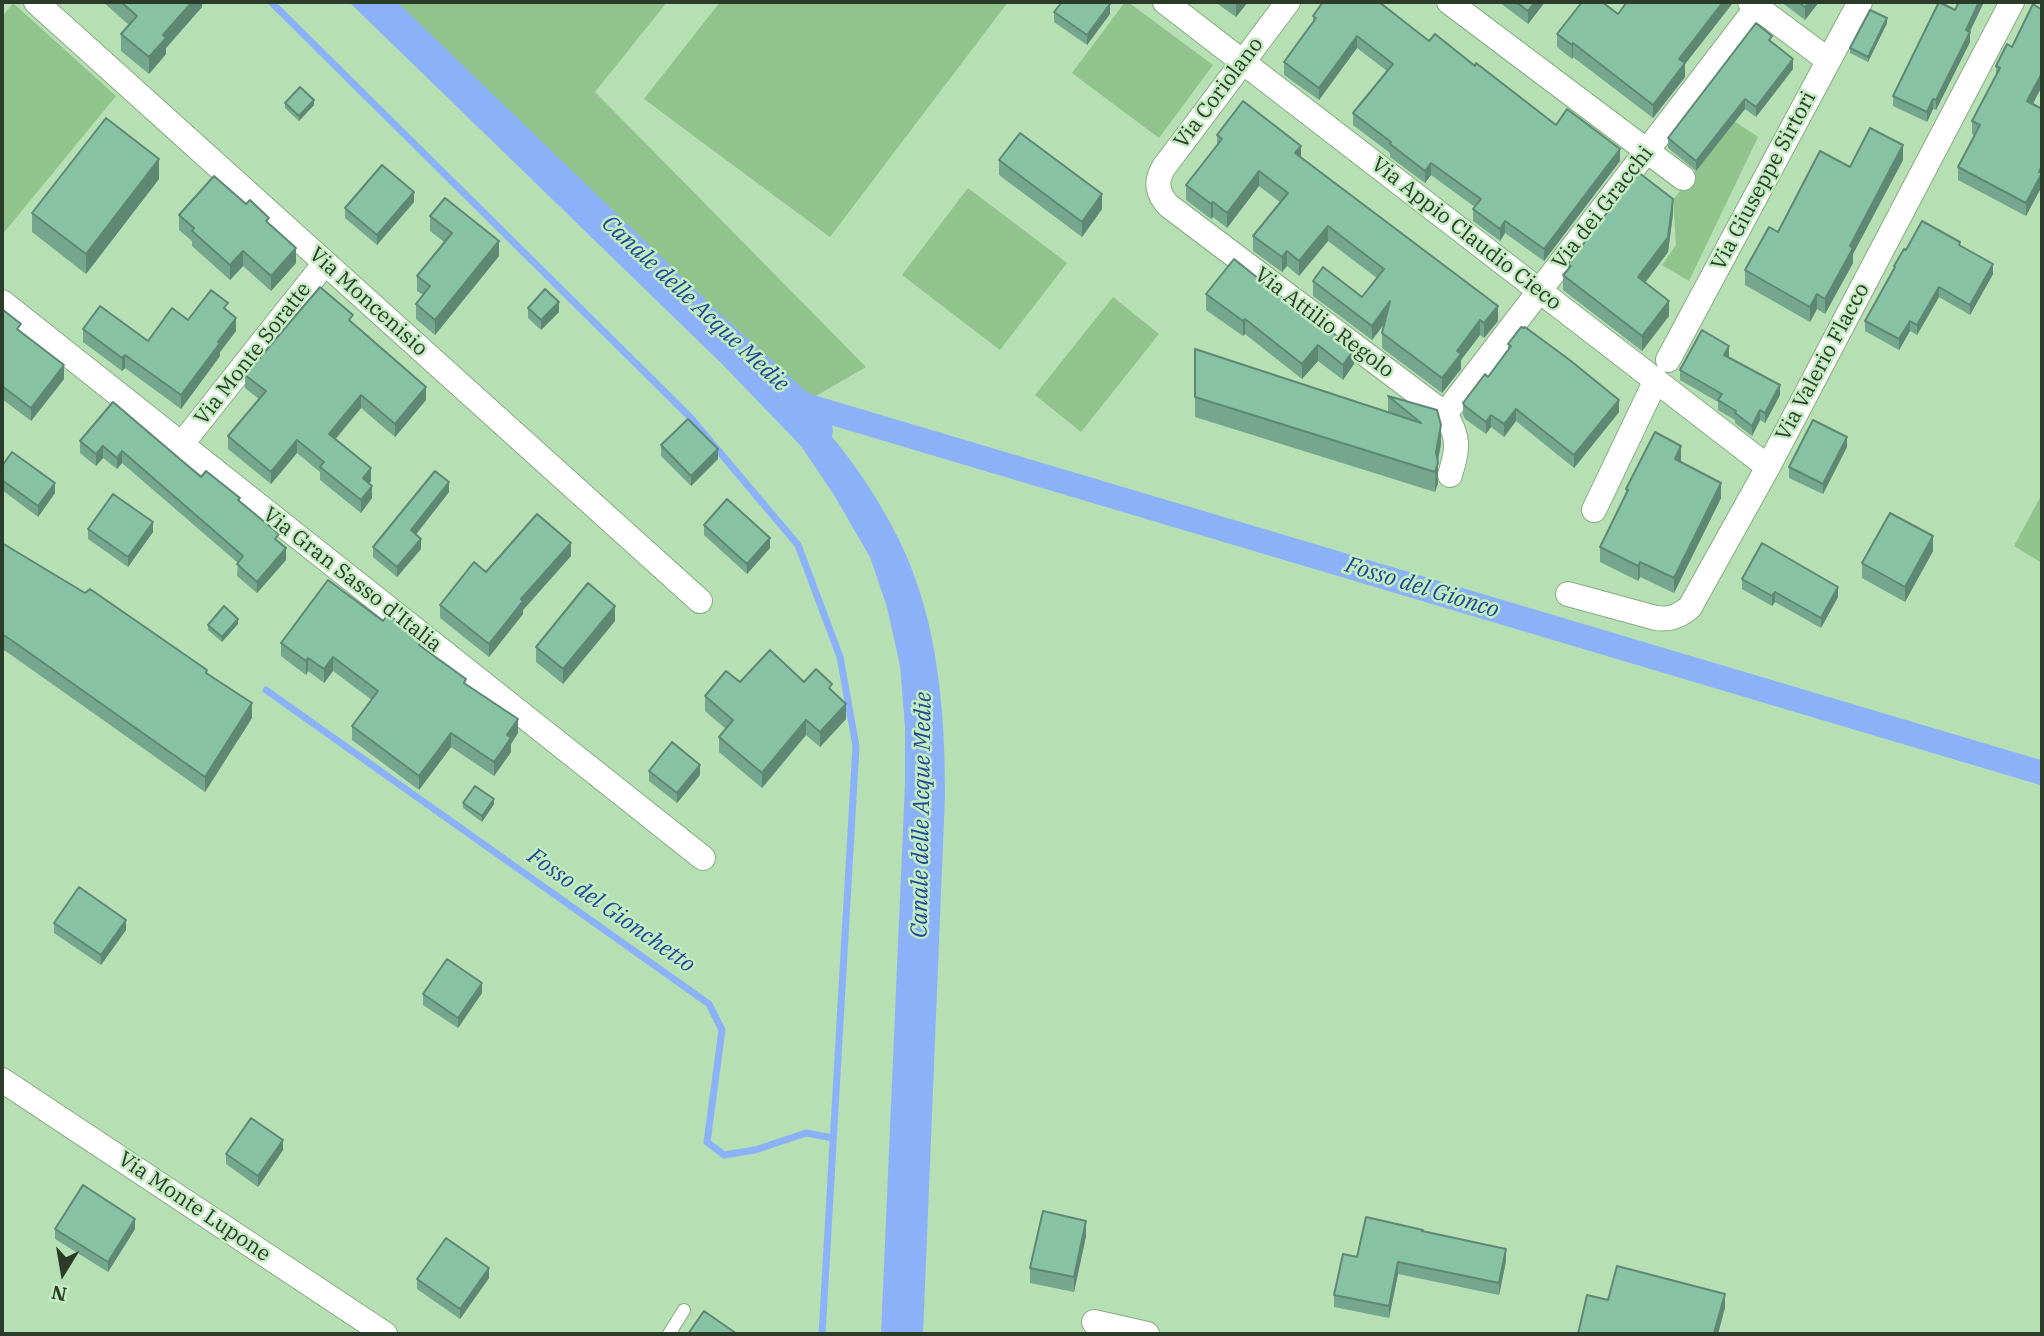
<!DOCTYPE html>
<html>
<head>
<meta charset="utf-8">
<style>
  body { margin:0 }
  #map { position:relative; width:2044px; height:1336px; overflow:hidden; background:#b6dfb3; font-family:"IBM Plex Serif",serif }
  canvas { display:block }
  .frame { position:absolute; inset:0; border:4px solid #2b3c2a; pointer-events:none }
  .north { position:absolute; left:28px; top:1238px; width:70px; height:70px; -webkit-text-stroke:5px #c3ecc0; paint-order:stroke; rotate:191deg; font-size:19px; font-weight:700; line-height:28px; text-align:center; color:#2b3c2a }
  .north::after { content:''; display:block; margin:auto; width:24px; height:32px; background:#2b3c2a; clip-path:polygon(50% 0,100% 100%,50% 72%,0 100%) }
</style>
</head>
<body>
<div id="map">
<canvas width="2044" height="1336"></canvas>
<div class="frame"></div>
<div class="north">N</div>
</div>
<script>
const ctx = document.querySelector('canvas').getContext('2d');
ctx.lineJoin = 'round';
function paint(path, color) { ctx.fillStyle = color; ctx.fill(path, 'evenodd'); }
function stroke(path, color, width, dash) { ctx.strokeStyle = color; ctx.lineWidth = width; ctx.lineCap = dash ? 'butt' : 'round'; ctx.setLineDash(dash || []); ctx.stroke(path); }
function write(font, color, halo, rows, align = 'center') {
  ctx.font = font + ' "IBM Plex Serif",serif'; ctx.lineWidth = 5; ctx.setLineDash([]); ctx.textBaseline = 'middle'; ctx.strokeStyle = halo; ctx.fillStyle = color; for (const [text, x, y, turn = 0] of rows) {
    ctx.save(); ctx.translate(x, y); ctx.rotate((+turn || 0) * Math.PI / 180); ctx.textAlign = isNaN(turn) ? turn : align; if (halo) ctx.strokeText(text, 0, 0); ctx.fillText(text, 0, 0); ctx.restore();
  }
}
const green = new Path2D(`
  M 380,2 L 667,2 L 595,92 L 866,367 L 802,404 L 708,319 Z
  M 720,2 L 1008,2 L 830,237 L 644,99 Z
  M 1125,2 L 1128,2 L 1213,65 L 1159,138 L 1072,73 Z
  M 13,3 L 116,96 L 2,235 L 2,17 Z
  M 1734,121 L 1758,137 L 1689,281 L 1662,265 L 1676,245 L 1673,200 Z
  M 968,188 L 1067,263 L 1000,350 L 902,275 Z
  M 1113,297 L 1159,334 L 1081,432 L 1035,395 Z
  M 2042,494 L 2042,563 L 2014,546 Z`);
const water = new Path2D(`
  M 349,2 L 380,2 C 483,101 586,201 688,301 C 725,336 766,368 802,404 C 841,443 876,492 900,542 C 938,620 945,710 945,795 L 923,1334 L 881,1334 L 905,783 L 905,727 L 900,666 L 887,607 L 870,557 L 834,495 L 801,446 L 722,364 Z`);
const stream = new Path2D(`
  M 271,2 L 690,417 L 798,545 L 840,657 L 856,746 L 822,1334
  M 266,690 L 709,1004 L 722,1030 L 707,1142 L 724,1155 L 755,1150 L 806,1133 L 833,1138`);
const canal = new Path2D(`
  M 380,2 L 708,319 L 802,404 L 821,431
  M 802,404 L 2042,773`);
const service = new Path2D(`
  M 669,1334 L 684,1310`);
const minor = new Path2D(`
  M 36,2 L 700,601
  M 1165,2 L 1768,467
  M 1288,2 L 1164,167 C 1155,181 1157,194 1169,206 L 1445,414 C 1460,438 1458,449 1450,475
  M 1449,2 L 1683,178
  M 1750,2 L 1828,60
  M 2,302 L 703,858
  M 1668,360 L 1860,2
  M 1445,414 L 1761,2
  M 181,445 L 325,263
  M 1594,510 L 1656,380
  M 1568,594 L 1656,618 C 1670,620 1680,616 1690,607 L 1768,467 L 2012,2
  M 2,1080 L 385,1334
  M 1094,1322 L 1147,1334`);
const wall = new Path2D(`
  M 103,2 L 202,2 L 202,7 L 166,48 L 166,54 L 149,74 L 121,51 L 121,34 L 129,25 Z
  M 1215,2 L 1248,2 L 1236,17 Z
  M 1381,2 L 1429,41 L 1475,66 L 1556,125 L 1620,161 L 1544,261 L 1505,233 L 1500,241 L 1473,221 L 1473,209 L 1475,207 L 1431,175 L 1425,183 L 1390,157 L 1390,153 L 1353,125 L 1353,113 L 1387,71 L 1357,48 L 1319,100 L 1284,75 L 1284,62 L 1313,23 L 1313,16 Z
  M 1499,2 L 1545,2 L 1528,24 Z
  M 1732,2 L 1732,4 L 1685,64 L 1685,77 L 1653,118 L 1573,57 L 1572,59 L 1557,47 L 1557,34 L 1618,14 Z
  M 1781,2 L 1819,2 L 1805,20 Z
  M 1959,2 L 1984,2 L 1969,32 L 1970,42 L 1936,110 L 1933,109 L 1927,122 L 1893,106 L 1893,96 L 1955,10 Z
  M 2042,10 L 2042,86 L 2033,104 L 2042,109 L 2042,186 L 2026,216 L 1958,180 L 1958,167 L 1974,135 L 1972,134 L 1972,121 L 1996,76 L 1996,66 Z
  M 1054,12 L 1110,14 L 1087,45 L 1054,22 Z
  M 1887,23 L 1868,62 L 1850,53 L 1850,48 Z
  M 1772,43 L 1793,69 L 1756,117 L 1745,109 L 1696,171 L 1668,148 L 1668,138 Z
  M 285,103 L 314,105 L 299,121 L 285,108 Z
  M 1217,135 L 1301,158 L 1498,321 L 1484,338 L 1480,335 L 1461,360 L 1461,369 L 1442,393 L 1382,348 L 1382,333 L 1385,323 L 1372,340 L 1313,296 L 1313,281 L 1362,297 L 1377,278 L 1328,241 L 1299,276 L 1287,266 L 1282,272 L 1253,251 L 1253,236 L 1280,202 L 1259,186 L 1227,228 L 1213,217 L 1211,219 L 1186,200 L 1186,185 L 1217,146 Z
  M 999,160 L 1102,209 L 1082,237 L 999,175 Z
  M 1903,160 L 1853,254 L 1853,263 L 1825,314 L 1817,309 L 1810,322 L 1745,285 L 1745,270 L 1778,232 L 1850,167 Z
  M 159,179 L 86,274 L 32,232 L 32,213 Z
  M 414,202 L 377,245 L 345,218 L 345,208 Z
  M 246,204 L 269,224 L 296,263 L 271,291 L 243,266 L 230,280 L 192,246 L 192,241 L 179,230 L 179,215 Z
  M 1673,214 L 1668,252 L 1645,283 L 1669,316 L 1642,351 L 1563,290 L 1563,275 L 1568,270 L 1568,264 Z
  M 430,216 L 499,256 L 435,335 L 416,319 L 416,304 L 423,295 L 417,291 L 417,276 L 444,242 L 430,231 Z
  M 1960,246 L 1993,274 L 1970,315 L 1939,297 L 1917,335 L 1910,331 L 1899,350 L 1865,331 L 1865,321 L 1894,270 L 1894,266 L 1906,250 Z
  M 1206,294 L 1293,306 L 1354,364 L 1343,380 L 1318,361 L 1302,379 L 1245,334 L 1243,336 L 1206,310 Z
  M 528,308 L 559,312 L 541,330 L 528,318 Z
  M 2,309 L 21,332 L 64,379 L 31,421 L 2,399 Z
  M 228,311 L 236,331 L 220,352 L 220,356 L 181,409 L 125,368 L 122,371 L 83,342 L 83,329 L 148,341 L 188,320 Z
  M 353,324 L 426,400 L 395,437 L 361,408 L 335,439 L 371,481 L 369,483 L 372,498 L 361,513 L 320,480 L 320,472 L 297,453 L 271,484 L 228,449 L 228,436 L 259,399 L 245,388 L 245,375 Z
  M 1508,344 L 1619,412 L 1574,468 L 1516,421 L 1504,437 L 1491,427 L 1486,434 L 1465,419 L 1463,415 L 1463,403 L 1488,377 L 1508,349 Z
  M 1195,349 L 1388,412 L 1388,396 L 1437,410 L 1441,444 L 1438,462 L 1438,483 L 1435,492 L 1195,417 Z
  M 1729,356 L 1728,357 L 1780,395 L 1765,423 L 1760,420 L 1752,436 L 1735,423 L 1735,420 L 1718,410 L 1718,402 L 1680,380 L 1680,370 Z
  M 113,402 L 201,477 L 240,501 L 279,543 L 286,560 L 257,593 L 237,576 L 238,563 L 122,463 L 117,469 L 103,458 L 96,466 L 80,453 L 80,441 Z
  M 661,445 L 718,459 L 691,486 L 661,456 Z
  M 1847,447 L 1823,494 L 1789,478 L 1789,467 Z
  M 1681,461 L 1721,498 L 1674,593 L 1640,577 L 1638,581 L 1600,562 L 1600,547 L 1626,496 L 1626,489 Z
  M 2,466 L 55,493 L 38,517 L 2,490 Z
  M 449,492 L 416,534 L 421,549 L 397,577 L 373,557 L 373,547 Z
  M 704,525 L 770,548 L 747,574 L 704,535 Z
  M 88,529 L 153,532 L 128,567 L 88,539 Z
  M 2,543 L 207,674 L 252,718 L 205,792 L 14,657 L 2,649 Z
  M 1933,551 L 1905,602 L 1862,578 L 1862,563 Z
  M 571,556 L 523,610 L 523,614 L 489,657 L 440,618 L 440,605 L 486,572 Z
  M 1742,579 L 1838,597 L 1821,628 L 1775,602 L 1772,606 L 1742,589 Z
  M 383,621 L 422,647 L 466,685 L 518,733 L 511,744 L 511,752 L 494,776 L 451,747 L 419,790 L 352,740 L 352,726 L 372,700 L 333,671 L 324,683 L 308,671 L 306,675 L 281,656 L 281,643 Z
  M 615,621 L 563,684 L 536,662 L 536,647 Z
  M 238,624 L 222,642 L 208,630 L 208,625 Z
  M 740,682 L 804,682 L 832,692 L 846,719 L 820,747 L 806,735 L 762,788 L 719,752 L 719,737 L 726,729 L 705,711 L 705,696 Z
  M 649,771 L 700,775 L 677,803 L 649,781 Z
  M 463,803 L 494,804 L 482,822 L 463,808 Z
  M 54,923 L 126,930 L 101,965 L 54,933 Z
  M 482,993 L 458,1028 L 423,1005 L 423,994 Z
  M 283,1150 L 258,1187 L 226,1164 L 226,1154 Z
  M 55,1229 L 135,1229 L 108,1272 L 55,1239 Z
  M 1423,1231 L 1506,1261 L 1499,1295 L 1398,1274 L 1389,1318 L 1334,1307 L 1334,1295 L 1357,1257 Z
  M 1086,1236 L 1074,1292 L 1030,1283 L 1030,1268 Z
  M 489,1278 L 460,1319 L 417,1289 L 417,1279 Z`);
const shadedWall = new Path2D(`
  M 192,2 L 202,2 L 202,7 L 166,48 L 166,54 L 149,74 L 149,57 L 163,35 Z
  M 1238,2 L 1248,2 L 1236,17 L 1236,5 Z
  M 1535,2 L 1545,2 L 1528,24 L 1528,11 Z
  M 1723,2 L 1732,2 L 1732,4 L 1685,64 L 1685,77 L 1653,118 L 1653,105 L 1679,59 Z
  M 1809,2 L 1819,2 L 1805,20 L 1805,7 Z
  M 1979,2 L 1984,2 L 1966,40 L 1966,30 Z
  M 1110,4 L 1110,14 L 1087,45 L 1087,35 Z
  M 1887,18 L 1887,23 L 1868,62 L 1868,57 Z
  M 1970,32 L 1970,42 L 1936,110 L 1936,100 Z
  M 1357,36 L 1357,48 L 1319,100 L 1319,88 Z
  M 1573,43 L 1573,57 L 1572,59 L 1572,45 Z
  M 1793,59 L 1793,69 L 1756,117 L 1756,107 Z
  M 2042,73 L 2042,86 L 2027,115 L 2027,101 Z
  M 1745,99 L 1745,109 L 1696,171 L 1696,161 Z
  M 1933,99 L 1933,109 L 1927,122 L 1927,112 Z
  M 314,100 L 314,105 L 299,121 L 299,116 Z
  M 1903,145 L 1903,160 L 1853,254 L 1853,263 L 1825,314 L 1825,299 L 1850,246 Z
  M 1301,146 L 1301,161 L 1295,153 Z
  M 1620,149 L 1620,161 L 1544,261 L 1544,249 Z
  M 159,159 L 159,179 L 86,274 L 86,254 Z
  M 1431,163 L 1431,175 L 1425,183 L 1425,171 Z
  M 2042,166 L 2042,186 L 2026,216 L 2026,203 Z
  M 1259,171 L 1259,186 L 1227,228 L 1227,213 Z
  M 414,192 L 414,202 L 377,245 L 377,235 Z
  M 1102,194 L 1102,209 L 1082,237 L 1082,222 Z
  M 1673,199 L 1673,214 L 1668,252 L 1638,292 L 1638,277 Z
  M 1213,202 L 1213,217 L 1211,219 L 1211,204 Z
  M 1505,221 L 1505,233 L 1500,241 L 1500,229 Z
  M 1328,226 L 1328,241 L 1299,276 L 1299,261 Z
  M 499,241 L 499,256 L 435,335 L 435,320 Z
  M 296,248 L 296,263 L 271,291 L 271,276 Z
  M 243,251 L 243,266 L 230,280 L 230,265 Z
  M 1287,251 L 1287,266 L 1282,272 L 1282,257 Z
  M 1993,264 L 1993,274 L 1970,315 L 1970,305 Z
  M 1939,287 L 1939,297 L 1917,335 L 1917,325 Z
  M 1817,294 L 1817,309 L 1810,322 L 1810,307 Z
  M 1390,301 L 1390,316 L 1372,340 L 1372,326 Z
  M 1669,301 L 1669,316 L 1642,351 L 1642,336 Z
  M 559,302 L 559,312 L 541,330 L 541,320 Z
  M 1498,306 L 1498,321 L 1484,338 L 1484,323 Z
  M 236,318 L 236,331 L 220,352 L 220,356 L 181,409 L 181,395 L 218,342 Z
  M 1245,319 L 1245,334 L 1243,336 L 1243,321 Z
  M 1480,320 L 1480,335 L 1461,360 L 1461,369 L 1442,393 L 1442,378 L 1457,351 Z
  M 1910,321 L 1910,331 L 1899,350 L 1899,339 Z
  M 1318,345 L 1318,361 L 1302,379 L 1302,364 Z
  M 1729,346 L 1729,356 L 1724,365 L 1724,355 Z
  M 1354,349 L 1354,364 L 1343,380 L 1343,365 Z
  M 125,355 L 125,368 L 122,371 L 122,358 Z
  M 64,365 L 64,379 L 31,421 L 31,408 Z
  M 1780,385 L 1780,395 L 1765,423 L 1765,413 Z
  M 426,387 L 426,400 L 395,437 L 395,424 Z
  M 361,395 L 361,408 L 329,447 L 329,434 Z
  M 1619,400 L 1619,412 L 1574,468 L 1574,455 Z
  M 1516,409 L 1516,421 L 1504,437 L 1504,424 Z
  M 1760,410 L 1760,420 L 1752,436 L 1752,426 Z
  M 1491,415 L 1491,427 L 1486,434 L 1486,422 Z
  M 1441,425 L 1441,444 L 1436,468 L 1438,463 L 1438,483 L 1435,492 L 1436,452 Z
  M 1847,437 L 1847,447 L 1823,494 L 1823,484 Z
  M 297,440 L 297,453 L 271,484 L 271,472 Z
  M 103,446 L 103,458 L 96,466 L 96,454 Z
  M 1681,446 L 1681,461 L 1675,474 L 1675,459 Z
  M 718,449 L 718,459 L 691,486 L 691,476 Z
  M 122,451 L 122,463 L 117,469 L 117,458 Z
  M 371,468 L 371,481 L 363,491 L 363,478 Z
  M 449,482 L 449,492 L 411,541 L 411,530 Z
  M 55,483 L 55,493 L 38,517 L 38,506 Z
  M 1721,483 L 1721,498 L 1674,593 L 1674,578 Z
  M 372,486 L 372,498 L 361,513 L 361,500 Z
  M 153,522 L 153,532 L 128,567 L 128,557 Z
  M 1933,536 L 1933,551 L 1905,602 L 1905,587 Z
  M 770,538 L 770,548 L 747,574 L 747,564 Z
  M 421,539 L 421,549 L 397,577 L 397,567 Z
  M 571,543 L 571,556 L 523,610 L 523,614 L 489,657 L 489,644 L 521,599 Z
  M 286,548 L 286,560 L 257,593 L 257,582 Z
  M 1640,562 L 1640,577 L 1638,581 L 1638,566 Z
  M 1838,587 L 1838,597 L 1821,628 L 1821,618 Z
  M 1775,592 L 1775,602 L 1772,606 L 1772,596 Z
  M 615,606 L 615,621 L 563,684 L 563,669 Z
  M 238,619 L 238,624 L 222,642 L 222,637 Z
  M 333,657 L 333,671 L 324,683 L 324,669 Z
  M 308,658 L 308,671 L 306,675 L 306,661 Z
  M 252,703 L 252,718 L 205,792 L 205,777 Z
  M 846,704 L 846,719 L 820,747 L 820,732 Z
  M 518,719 L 518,733 L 511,744 L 511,752 L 494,776 L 494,762 L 507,735 Z
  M 806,720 L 806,735 L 762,788 L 762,773 Z
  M 451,733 L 451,747 L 419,790 L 419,776 Z
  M 700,765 L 700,775 L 677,803 L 677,793 Z
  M 494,799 L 494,804 L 482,822 L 482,816 Z
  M 126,920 L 126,930 L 101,965 L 101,955 Z
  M 482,983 L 482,993 L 458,1028 L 458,1018 Z
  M 283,1140 L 283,1150 L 258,1187 L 258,1176 Z
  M 135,1219 L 135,1229 L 108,1272 L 108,1262 Z
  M 1086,1221 L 1086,1236 L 1074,1292 L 1074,1277 Z
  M 1506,1249 L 1506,1261 L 1499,1295 L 1499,1283 Z
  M 1398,1262 L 1398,1274 L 1389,1318 L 1389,1306 Z
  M 489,1268 L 489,1278 L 460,1319 L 460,1309 Z
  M 1725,1294 L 1725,1308 L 1718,1334 L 1714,1334 Z`);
const building = new Path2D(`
  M 121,2 L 192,2 L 163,35 L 166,38 L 149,57 L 121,34 L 137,16 Z
  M 1062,2 L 1107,2 L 1110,4 L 1087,35 L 1054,12 Z
  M 1323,2 L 1379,2 L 1429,41 L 1435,34 L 1475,66 L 1476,63 L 1556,125 L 1567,109 L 1620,149 L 1544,249 L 1505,221 L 1500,229 L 1473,209 L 1481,199 L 1431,163 L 1425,171 L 1390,144 L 1391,142 L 1353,113 L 1393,64 L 1357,36 L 1319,88 L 1284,62 L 1316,18 L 1313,16 Z
  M 1516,2 L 1535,2 L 1528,11 Z
  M 1582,2 L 1602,2 L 1618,14 L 1627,2 L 1723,2 L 1679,59 L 1685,63 L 1653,105 L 1573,43 L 1572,45 L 1557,34 Z
  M 1798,2 L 1809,2 L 1805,7 Z
  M 1939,2 L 1955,10 L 1959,2 L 1979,2 L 1966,30 L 1970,32 L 1936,100 L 1933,99 L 1927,112 L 1893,96 Z
  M 2033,4 L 2042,10 L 2042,73 L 2027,101 L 2042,109 L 2042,166 L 2039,172 L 2042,173 L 2026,203 L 1958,167 L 1980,125 L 1972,121 L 2000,68 L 1996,66 L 2007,44 L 2012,47 Z
  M 1870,10 L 1887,18 L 1868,57 L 1850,48 Z
  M 1756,23 L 1772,36 L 1769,40 L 1793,59 L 1756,107 L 1745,99 L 1696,161 L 1668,138 Z
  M 300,87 L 314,100 L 299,116 L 285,103 Z
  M 1243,101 L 1301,146 L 1295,153 L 1498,306 L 1484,323 L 1480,320 L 1457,351 L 1461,354 L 1442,378 L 1382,333 L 1390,301 L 1372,326 L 1313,281 L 1323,267 L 1362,297 L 1384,269 L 1328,226 L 1299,261 L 1287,251 L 1282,257 L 1253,236 L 1288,193 L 1259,171 L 1227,213 L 1213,202 L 1211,204 L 1186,185 L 1222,139 L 1217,135 Z
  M 106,118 L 159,159 L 86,254 L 32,213 Z
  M 1870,128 L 1903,145 L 1850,246 L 1853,248 L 1825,299 L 1817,294 L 1810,307 L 1745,270 L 1769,227 L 1778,232 L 1820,151 L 1850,167 Z
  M 1020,133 L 1102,194 L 1082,222 L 999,160 Z
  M 382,165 L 414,192 L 377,235 L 345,208 Z
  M 1638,172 L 1673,199 L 1668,237 L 1638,277 L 1669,301 L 1642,336 L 1563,275 L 1571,266 L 1568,264 Z
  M 214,176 L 246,204 L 250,200 L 269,218 L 266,221 L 296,248 L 271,276 L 243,251 L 230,265 L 192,231 L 194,228 L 179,215 Z
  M 445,198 L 499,241 L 435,320 L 416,304 L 430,286 L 417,276 L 452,233 L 430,216 Z
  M 1922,221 L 1960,242 L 1959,245 L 1993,264 L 1970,305 L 1939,287 L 1917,325 L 1910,321 L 1899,339 L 1865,321 L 1895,267 L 1894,266 L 1904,249 L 1906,250 Z
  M 1234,259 L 1293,306 L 1295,304 L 1354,349 L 1343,365 L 1318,345 L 1302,364 L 1245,319 L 1243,321 L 1206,294 Z
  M 320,287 L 353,315 L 349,320 L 426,387 L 395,424 L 361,395 L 329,434 L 371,468 L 363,478 L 372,486 L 361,500 L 320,467 L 324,462 L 297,440 L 271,472 L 228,436 L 266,391 L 245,375 Z
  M 545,289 L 559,302 L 541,320 L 528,308 Z
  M 211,290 L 228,303 L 224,308 L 236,318 L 218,342 L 220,343 L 181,395 L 125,355 L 122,358 L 83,329 L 100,306 L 148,341 L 172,308 L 188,320 Z
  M 2,309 L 21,324 L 17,329 L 64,365 L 31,408 L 2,386 Z
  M 1521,327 L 1524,328 L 1525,327 L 1571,361 L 1619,400 L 1574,455 L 1516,409 L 1504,424 L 1491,415 L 1486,422 L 1465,406 L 1463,403 L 1485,374 L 1488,377 L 1511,346 L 1508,344 Z
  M 1702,330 L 1729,346 L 1724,355 L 1780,385 L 1765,413 L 1760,410 L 1752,426 L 1735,413 L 1736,411 L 1718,400 L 1722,394 L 1680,370 Z
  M 1195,349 L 1421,423 L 1388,396 L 1437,410 L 1441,425 L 1436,452 L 1438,463 L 1435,472 L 1195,397 Z
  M 113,402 L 201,477 L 206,471 L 240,498 L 238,500 L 279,534 L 275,539 L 286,548 L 257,582 L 237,564 L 243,556 L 122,451 L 117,458 L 103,446 L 96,454 L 80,441 Z
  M 688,419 L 718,449 L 691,476 L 661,445 Z
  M 1813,420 L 1847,437 L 1823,484 L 1789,467 Z
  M 1655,432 L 1681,446 L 1675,459 L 1721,483 L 1674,578 L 1640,562 L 1638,566 L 1600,547 L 1628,490 L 1626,489 Z
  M 12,452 L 55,483 L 38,506 L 2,480 L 2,466 Z
  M 435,471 L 449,482 L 411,530 L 421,539 L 397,567 L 373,547 Z
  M 113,494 L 153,522 L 128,557 L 88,529 Z
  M 727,499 L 770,538 L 747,564 L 704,525 Z
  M 1890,513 L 1933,536 L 1905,587 L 1862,563 Z
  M 537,514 L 571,543 L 521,599 L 523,601 L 489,644 L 440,605 L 474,562 L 486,572 Z
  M 2,543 L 85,593 L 90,589 L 207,670 L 206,673 L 252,703 L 205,777 L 14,642 L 2,634 Z
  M 1762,543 L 1838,587 L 1821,618 L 1775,592 L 1772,596 L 1742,579 Z
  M 328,580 L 383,621 L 388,614 L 422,641 L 419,645 L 466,679 L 464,683 L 518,719 L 507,735 L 511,738 L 494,762 L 451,733 L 419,776 L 352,726 L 378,691 L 333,657 L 324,669 L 308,658 L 306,661 L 281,643 Z
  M 588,583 L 615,606 L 563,669 L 536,647 Z
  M 224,606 L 238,619 L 222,637 L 208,625 Z
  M 770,650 L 804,682 L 816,669 L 832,684 L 829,688 L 846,704 L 820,732 L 806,720 L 762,773 L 719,737 L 733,720 L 705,696 L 726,671 L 740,682 Z
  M 672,742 L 700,765 L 677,793 L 649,771 Z
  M 475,786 L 494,799 L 482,816 L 463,803 Z
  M 79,887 L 126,920 L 101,955 L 54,923 Z
  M 447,959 L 482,983 L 458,1018 L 423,994 Z
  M 251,1118 L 283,1140 L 258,1176 L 226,1154 Z
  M 83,1185 L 135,1219 L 108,1262 L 55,1229 Z
  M 1043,1211 L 1086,1221 L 1074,1277 L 1030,1268 Z
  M 1366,1217 L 1423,1230 L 1422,1231 L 1506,1249 L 1499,1283 L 1398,1262 L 1389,1306 L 1334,1295 L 1343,1254 L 1357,1257 Z
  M 446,1238 L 489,1268 L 460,1309 L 417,1279 Z
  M 1617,1266 L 1725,1294 L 1714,1333 L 1719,1334 L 1578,1334 L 1587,1295 L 1608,1300 Z
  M 704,1311 L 737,1334 L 688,1334 Z`);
const streetNames = [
  ["Via Coriolano",1219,93,-53],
  ["Via Giuseppe Sirtori",1764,181,-62],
  ["Via dei Gracchi",1603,208,-52],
  ["Via Appio Claudio Cieco",1466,234,38],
  ["Via Moncenisio",368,302,42],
  ["Via Attilio Regolo",1324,323,37],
  ["Via Monte Soratte",253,354,-52],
  ["Via Valerio Flacco",1823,362,-62],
  ["Via Gran Sasso d'Italia",352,580,38],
  ["Via Monte Lupone",194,1207,34]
];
const waterNames = [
  ["Canale delle Acque Medie",695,304,43],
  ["Fosso del Gionco",1422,588,17],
  ["Canale delle Acque Medie",922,815,-89],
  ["Fosso del Gionchetto",611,911,35]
];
paint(green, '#91c38d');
paint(water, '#8bb1f9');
stroke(stream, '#8bb1f9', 7);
stroke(canal, '#8bb1f9', 24);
stroke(service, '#86ac82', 14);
stroke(minor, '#86ac82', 26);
stroke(service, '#fff', 12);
stroke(minor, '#fff', 24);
paint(wall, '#74a78e');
paint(shadedWall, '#5e8874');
paint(building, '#87c2a5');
stroke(building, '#5e8874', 2);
write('21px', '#2b3c2a', '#c3ecc0', streetNames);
write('italic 23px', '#1f4698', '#c3ecc0', waterNames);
</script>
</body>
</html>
